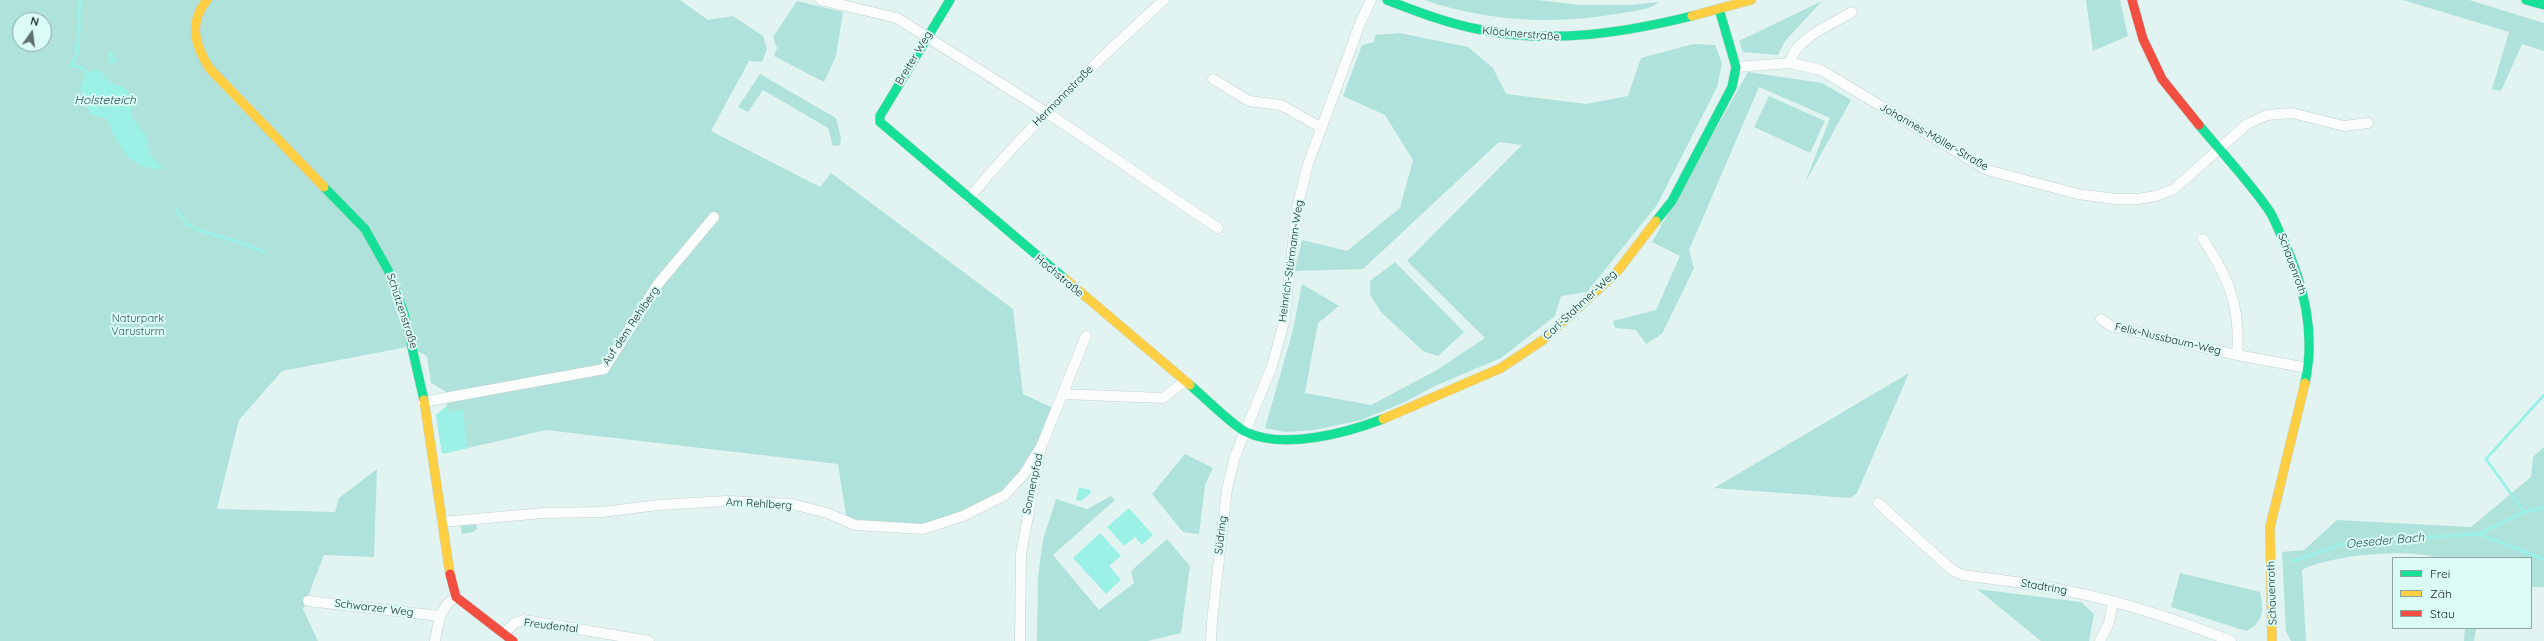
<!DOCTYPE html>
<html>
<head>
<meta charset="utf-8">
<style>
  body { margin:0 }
  #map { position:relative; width:2544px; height:641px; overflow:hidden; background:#e2f4f1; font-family:Quicksand,sans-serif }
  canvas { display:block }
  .legend { position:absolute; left:2392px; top:557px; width:140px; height:72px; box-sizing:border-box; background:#dbfbf6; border:1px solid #8ea6a2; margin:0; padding:5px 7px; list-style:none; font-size:12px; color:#1a2624 }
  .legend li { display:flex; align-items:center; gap:8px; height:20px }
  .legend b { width:20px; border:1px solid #8ea6a2 }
  .north { position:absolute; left:12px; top:12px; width:40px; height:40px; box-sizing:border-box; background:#dbfbf6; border:1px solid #8ea6a2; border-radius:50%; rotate:14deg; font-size:11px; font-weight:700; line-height:16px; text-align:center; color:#1a2624 }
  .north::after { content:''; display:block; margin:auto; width:14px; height:18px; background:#606e6c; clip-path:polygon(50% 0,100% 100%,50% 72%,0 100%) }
</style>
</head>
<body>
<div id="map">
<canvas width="2544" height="641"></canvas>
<ul class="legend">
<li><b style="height:5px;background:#16e098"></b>Frei</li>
<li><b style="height:5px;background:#ffcf43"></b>Zäh</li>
<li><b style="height:5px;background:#f24e42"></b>Stau</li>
</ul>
<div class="north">N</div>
</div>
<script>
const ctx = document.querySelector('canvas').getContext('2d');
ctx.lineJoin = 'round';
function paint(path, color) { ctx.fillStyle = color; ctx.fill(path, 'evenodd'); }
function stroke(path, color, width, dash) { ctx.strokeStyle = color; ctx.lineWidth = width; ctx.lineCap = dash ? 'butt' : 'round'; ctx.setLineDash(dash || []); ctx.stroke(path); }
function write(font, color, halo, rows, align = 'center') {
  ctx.font = font + ' Quicksand,sans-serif'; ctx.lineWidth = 4; ctx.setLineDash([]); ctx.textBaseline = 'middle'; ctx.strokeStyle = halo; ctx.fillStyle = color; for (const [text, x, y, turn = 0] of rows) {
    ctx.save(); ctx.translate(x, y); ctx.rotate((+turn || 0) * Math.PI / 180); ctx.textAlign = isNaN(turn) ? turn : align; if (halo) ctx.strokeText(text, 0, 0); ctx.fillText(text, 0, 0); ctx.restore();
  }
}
const green = new Path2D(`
  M 0,0 L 680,0 L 708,20 L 733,16 L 763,36 L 767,49 L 762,62 L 749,61 L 711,131 L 820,187 L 831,173 L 1013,309 L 1023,394 L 1053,408 L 1041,447 L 1005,495 L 923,529 L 847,521 L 838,464 L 546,430 L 442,454 L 436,415 L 447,406 L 445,391 L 431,383 L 427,356 L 407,347 L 282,371 L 239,420 L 217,509 L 335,512 L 339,498 L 377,469 L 374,557 L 324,555 L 303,609 L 318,641 L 0,641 ZM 20,20 L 44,20 L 44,44 L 20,44 Z
  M 1424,0 L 1537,0 L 1580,5 L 1631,5 L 1659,2 C 1649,10 1635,11 1622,13 C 1555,25 1489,22 1424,0 Z
  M 2086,0 L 2120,0 L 2128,36 L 2093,51 Z
  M 2403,0 L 2469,0 L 2544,23 L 2544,51 L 2522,44 L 2501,91 L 2492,89 L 2509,32 Z
  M 797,1 L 843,12 L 836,56 L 824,82 L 774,56 L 777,48 L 773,37 Z
  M 1822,1 L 1785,41 L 1778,55 L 1743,52 L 1739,41 Z
  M 1400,33 L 1468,47 L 1493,68 L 1506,94 L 1586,104 L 1628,96 L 1641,58 L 1693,44 L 1715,45 L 1722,63 L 1717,87 L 1657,205 L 1587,292 L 1561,296 L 1555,316 L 1501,358 L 1435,386 L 1405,402 L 1361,420 L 1314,430 L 1285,432 L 1265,428 L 1293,330 L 1302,284 L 1339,306 L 1318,323 L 1305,393 L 1371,405 L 1437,370 L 1485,338 L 1407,261 L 1522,145 L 1499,142 L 1363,269 L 1295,271 L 1302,240 L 1347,251 L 1400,208 L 1413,160 L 1385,115 L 1343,96 L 1362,45 L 1374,42 L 1375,35 Z
  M 1748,72 L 1822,83 L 1851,100 L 1805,183 L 1830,118 L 1759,87 L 1689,250 L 1694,268 L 1662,334 L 1646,344 L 1636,330 L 1615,328 L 1613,321 L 1656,310 L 1680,256 L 1652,242 Z
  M 760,74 L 836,118 L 841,138 L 840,145 L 833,146 L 828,128 L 763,90 L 748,112 L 738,107 Z
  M 1769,96 L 1825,121 L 1810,153 L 1754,127 Z
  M 1395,262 L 1464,332 L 1438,356 L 1423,351 L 1382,313 L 1370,295 L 1370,281 Z
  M 1909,373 L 1857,493 L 1850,498 L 1714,488 Z
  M 2544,447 L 2544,587 L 2531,587 L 2531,558 L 2438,558 C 2406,548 2331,555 2302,570 L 2306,641 L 2291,641 L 2286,631 L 2282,552 L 2304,550 L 2337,520 L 2471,527 L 2531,477 L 2533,457 Z
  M 1185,454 L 1213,468 L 1205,485 L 1199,534 L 1183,532 L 1152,494 Z
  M 1111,496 L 1115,500 L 1053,555 L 1099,610 L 1134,583 L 1131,571 L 1167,539 L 1190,566 L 1181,633 L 1148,641 L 1037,641 L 1038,577 L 1043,540 L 1056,499 L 1087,509 Z
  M 476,522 L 477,529 L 473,532 L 462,534 L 460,524 Z
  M 2180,573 L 2260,592 C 2264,609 2264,623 2246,631 L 2171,607 Z
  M 1977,589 L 2081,602 L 2094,614 L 2089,641 L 2041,641 Z
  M 2465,628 L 2476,628 L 2474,641 L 2464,641 Z`);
const water = new Path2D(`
  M 108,52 L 113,52 L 116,63 L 110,64 Z
  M 95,70 L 100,71 L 113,84 L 124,87 L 129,93 L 132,117 L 147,138 L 149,153 L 164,170 L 142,166 L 129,158 L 116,140 L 107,119 L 91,115 L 80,88 L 85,75 Z
  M 447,406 L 449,412 L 463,409 L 467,448 L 442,454 L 436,415 Z
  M 1079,487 L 1091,490 L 1090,494 L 1081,501 L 1076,500 Z
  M 1129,508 L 1153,535 L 1142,545 L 1135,537 L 1124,546 L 1107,527 Z
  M 1100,533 L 1121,556 L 1109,566 L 1121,580 L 1106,594 L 1073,558 Z`);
const stream = new Path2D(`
  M 79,19 L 80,0
  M 78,41 L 80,22
  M 78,44 L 77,54 L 71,65 L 81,68 L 87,73
  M 176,209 L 187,224 L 198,230 L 242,243 L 264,252
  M 2544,508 L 2524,512 L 2479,534 L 2544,559
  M 2524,512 L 2486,459 L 2544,395
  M 2293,561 L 2349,542 L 2479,534`);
const street = new Path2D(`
  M 821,0 L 897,18 L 1046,112 L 1218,228
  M 1790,63 C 1795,38 1831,25 1852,12
  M 1736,67 L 1790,63 L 1821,70 L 1987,170 L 2078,194 L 2115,199 L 2138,199 L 2156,196 L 2174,189 L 2247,124 L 2267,115 L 2292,113 L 2344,126 L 2368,123
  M 1213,79 L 1249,101 L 1281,105 L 1322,128
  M 968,199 C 1028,127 1095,62 1164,0
  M 2203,239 C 2229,278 2241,308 2237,355
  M 2101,319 L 2111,326 L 2237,355 L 2308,368
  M 1063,394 L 1163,398 L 1185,381
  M 423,402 L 604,369 L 658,284 L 714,217
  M 1878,503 L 1952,570 L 1963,575 C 1998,580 2033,583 2068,591 C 2124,602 2178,620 2231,641
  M 442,522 L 543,513 L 602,512 L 658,505 L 727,501 L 792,504 L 827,513 L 855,525 L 923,529 L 963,516 L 1005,495 L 1024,474 L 1041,447
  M 308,601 L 440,616
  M 504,634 L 514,623 L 524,620 L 649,641
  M 435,641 C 438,624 440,606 456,597
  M 1020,641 L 1021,554 L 1041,447 L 1086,336
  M 1211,641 L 1212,621 L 1227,489 L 1235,456 L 1272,366 L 1284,322 L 1297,208 L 1308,164 L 1361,21 L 1371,0
  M 2100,641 L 2109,623 L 2113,601`);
const fast = new Path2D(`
  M 950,0 L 880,116 L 880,122 L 1065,279
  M 1387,0 C 1418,12 1449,24 1482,30 C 1553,44 1623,33 1692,16
  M 2526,0 L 2544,5
  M 2199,125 C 2222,153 2249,181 2270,212 C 2275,220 2278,230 2283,239 C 2304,285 2316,333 2305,383
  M 324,187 L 365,229 L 388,270 L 404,313 L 424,400
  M 1656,221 L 1672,201 L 1732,87 L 1736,67 L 1719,9
  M 1190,385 C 1203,396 1233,426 1246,432 C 1284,450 1346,433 1383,419`);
const slow = new Path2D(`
  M 207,0 C 188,23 195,46 210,69 L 324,187
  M 1692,16 L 1751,0
  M 1065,279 L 1190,385
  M 424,400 L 450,574
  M 1383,419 L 1501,368 L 1543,340 L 1616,273 L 1656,221
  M 2272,641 L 2270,527 L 2305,383`);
const jam = new Path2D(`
  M 2132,0 L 2143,39 L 2162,79 L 2199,125
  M 450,574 L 456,597 L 513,641`);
const streetNames = [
  ["Klöcknerstraße",1521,34,5],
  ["Breiter Weg",914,58,-59],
  ["Hermannstraße",1063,96,-45],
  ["Johannes-Möller-Straße",1934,137,30],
  ["Heinrich-Stürmann-Weg",1291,261,-82],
  ["Schauenroth",2292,264,70],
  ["Hochstraße",1059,276,40],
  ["Carl-Stahmer-Weg",1580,305,-43],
  ["Schützenstraße",402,311,72],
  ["Auf dem Rehlberg",631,326,-56],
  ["Felix-Nussbaum-Weg",2168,339,13],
  ["Sonnenpfad",1033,484,-78],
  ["Am Rehlberg",759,504,3],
  ["Südring",1221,535,-83],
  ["Stadtring",2044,587,10],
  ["Schauenroth",2272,593,-92],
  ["Schwarzer Weg",374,608,7],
  ["Freudental",551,626,7]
];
const parkNames = [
  ["Naturpark",138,319],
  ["Varusturm",138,332]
];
const waterNames = [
  ["Holsteteich",105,100],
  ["Oeseder Bach",2385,541,-5]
];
paint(green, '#afe2db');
paint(water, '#9bf1e6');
stroke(stream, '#9bf1e6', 3);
stroke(street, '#c3d1cf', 11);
stroke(fast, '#c3d1cf', 10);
stroke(slow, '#c3d1cf', 10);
stroke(jam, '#c3d1cf', 10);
stroke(street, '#fbfdfd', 10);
stroke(fast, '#16e098', 9);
stroke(slow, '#ffcf43', 9);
stroke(jam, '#f24e42', 9);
write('11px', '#1a2624', '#dbfbf6', streetNames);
write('11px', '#30615b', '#dbfbf6', parkNames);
write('italic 12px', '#1e514a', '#dbfbf6', waterNames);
</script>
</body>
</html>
